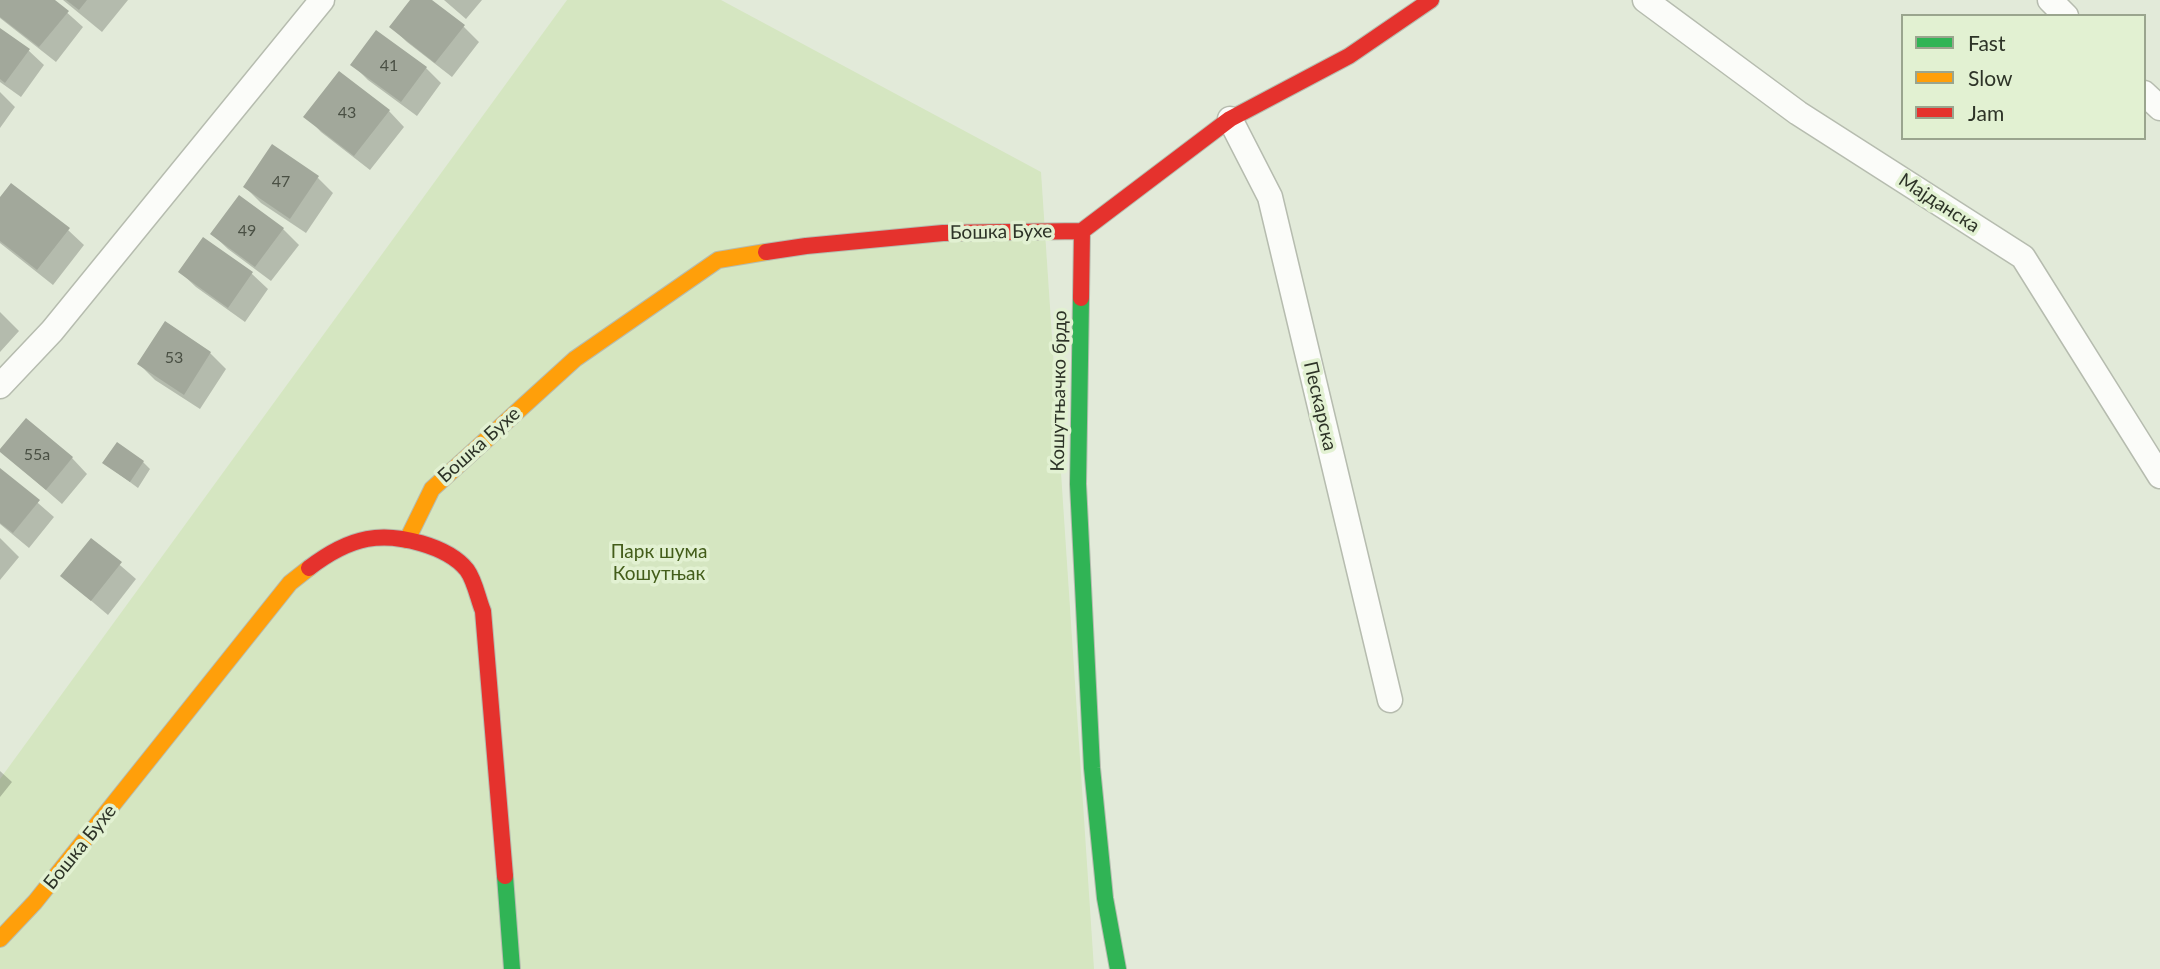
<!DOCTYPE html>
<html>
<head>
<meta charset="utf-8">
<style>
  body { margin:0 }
  #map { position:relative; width:2160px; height:969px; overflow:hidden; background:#e2ead9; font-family:Lato,sans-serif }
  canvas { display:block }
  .legend { position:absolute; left:1901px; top:14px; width:245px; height:126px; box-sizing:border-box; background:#e2f1d2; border:2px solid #9aa58e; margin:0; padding:9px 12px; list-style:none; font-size:21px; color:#2d3327 }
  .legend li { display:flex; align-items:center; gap:14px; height:35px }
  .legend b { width:35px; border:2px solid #9aa58e }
</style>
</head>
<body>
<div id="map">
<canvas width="2160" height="969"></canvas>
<ul class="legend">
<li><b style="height:9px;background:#30b455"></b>Fast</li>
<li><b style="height:9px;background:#ff9f0a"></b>Slow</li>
<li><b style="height:9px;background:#e5322d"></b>Jam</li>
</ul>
</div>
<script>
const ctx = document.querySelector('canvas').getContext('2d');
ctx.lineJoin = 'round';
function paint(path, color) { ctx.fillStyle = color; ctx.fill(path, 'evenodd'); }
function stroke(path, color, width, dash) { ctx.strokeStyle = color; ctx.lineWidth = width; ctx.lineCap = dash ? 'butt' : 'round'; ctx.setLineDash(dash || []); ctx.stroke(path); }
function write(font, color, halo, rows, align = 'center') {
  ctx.font = font + ' Lato,sans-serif'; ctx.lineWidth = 7; ctx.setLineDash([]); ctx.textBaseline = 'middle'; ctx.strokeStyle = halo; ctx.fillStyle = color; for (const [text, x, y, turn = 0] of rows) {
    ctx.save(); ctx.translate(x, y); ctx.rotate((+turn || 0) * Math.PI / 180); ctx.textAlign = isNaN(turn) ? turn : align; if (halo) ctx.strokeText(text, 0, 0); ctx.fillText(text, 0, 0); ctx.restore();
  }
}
const green = new Path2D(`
  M 567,0 L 721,0 L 1041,172 L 1094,969 L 0,969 L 0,779 Z`);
const shadow = new Path2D(`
  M 0,0 L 53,0 L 83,27 L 56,62 L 0,18 Z
  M 63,0 L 128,0 L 102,32 Z
  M 412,0 L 429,0 L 464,27 L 479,42 L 452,77 L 407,42 L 391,27 Z
  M 444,0 L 482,0 L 466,19 Z
  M 0,30 L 28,50 L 44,65 L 21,97 L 0,82 Z
  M 353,65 L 426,68 L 441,83 L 417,116 L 368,80 Z
  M 0,92 L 15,107 L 0,128 Z
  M 389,111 L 404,127 L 370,170 L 321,132 L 306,116 Z
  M 318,178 L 333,193 L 306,233 L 261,203 L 245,187 Z
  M 239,197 L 283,229 L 299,245 L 271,281 L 228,249 L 212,234 Z
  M 0,200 L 68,230 L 84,245 L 53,285 L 0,243 Z
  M 204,239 L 252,274 L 268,289 L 245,322 L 196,287 L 180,272 Z
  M 0,312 L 19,331 L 0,352 Z
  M 165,324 L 210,353 L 226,369 L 200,409 L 155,380 L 139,364 Z
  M 1,451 L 72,458 L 87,474 L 62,504 Z
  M 143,462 L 150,469 L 138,488 L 104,463 Z
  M 0,470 L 54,517 L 29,548 L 0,524 Z
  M 0,538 L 19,557 L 0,580 Z
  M 91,540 L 136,579 L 108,615 L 62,576 Z
  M 0,771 L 12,782 L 0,797 Z`);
const building = new Path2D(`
  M 0,0 L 55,0 L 69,11 L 39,47 L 0,17 Z
  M 66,0 L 87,0 L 79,10 Z
  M 410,0 L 432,0 L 465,25 L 435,63 L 389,27 Z
  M 0,28 L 30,49 L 5,83 L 0,79 Z
  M 376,30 L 427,67 L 401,102 L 350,65 Z
  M 339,71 L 390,110 L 354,156 L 303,117 Z
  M 272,144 L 319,176 L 290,219 L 243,187 Z
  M 11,183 L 70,228 L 37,270 L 0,241 L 0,197 Z
  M 239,195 L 284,228 L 255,267 L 210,234 Z
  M 203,237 L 253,272 L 228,308 L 178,272 Z
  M 165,321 L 211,352 L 184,395 L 137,364 Z
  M 26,418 L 73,457 L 46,490 L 0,452 L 0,449 Z
  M 117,442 L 144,461 L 130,482 L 102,463 Z
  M 0,468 L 40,500 L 13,533 L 0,523 Z
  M 91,538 L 122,562 L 91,601 L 60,576 Z`);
const street = new Path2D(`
  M 1645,0 L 1798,113 L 2023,257 L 2160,476
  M 2050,0 L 2066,16
  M 2144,93 L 2160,108
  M 1230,119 L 1270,197 L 1390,700
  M 0,386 L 52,331 L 322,0`);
const fast = new Path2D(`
  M 1081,298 L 1078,484 L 1092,768 L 1105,898 L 1118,969
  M 505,876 L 512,969`);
const slow = new Path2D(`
  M 407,540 L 432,489 L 575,359 L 718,260 L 766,252
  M 0,939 L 35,902 L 290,583 L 309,568`);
const jam = new Path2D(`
  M 766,252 L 806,246 L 943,233 L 1082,231
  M 1081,298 L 1082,231 L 1230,119 L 1349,56 L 1431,0
  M 309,568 C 326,555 346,543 367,539 C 397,533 448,546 467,570 C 475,581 478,599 483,611 L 505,876`);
const numberNames = [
  ["41",389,66],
  ["43",347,113],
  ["47",281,182],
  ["49",247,231],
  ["53",174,358],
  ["55a",37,455]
];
const streetNames = [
  ["Мајданска",1939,203,33],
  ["Бошка Бухе",1001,232,-1],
  ["Кошутњачко брдо",1059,391,-89],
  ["Пескарска",1320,406,77],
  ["Бошка Бухе",479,445,-42],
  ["Бошка Бухе",80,847,-51]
];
const parkNames = [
  ["Парк шума",659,552],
  ["Кошутњак",659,574]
];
paint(green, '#d5e6c1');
paint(shadow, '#0003');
paint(building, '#a2a89b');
stroke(street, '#b6bcaf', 27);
stroke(fast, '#b6bcaf', 18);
stroke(slow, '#b6bcaf', 18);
stroke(jam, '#b6bcaf', 18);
stroke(street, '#fbfcf9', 24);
stroke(fast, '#30b455', 16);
stroke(slow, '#ff9f0a', 16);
stroke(jam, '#e5322d', 16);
write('16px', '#4a5044', null, numberNames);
write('19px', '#2d3327', '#e2f1d2', streetNames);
write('19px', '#435d1a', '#e2f1d2', parkNames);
</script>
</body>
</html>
